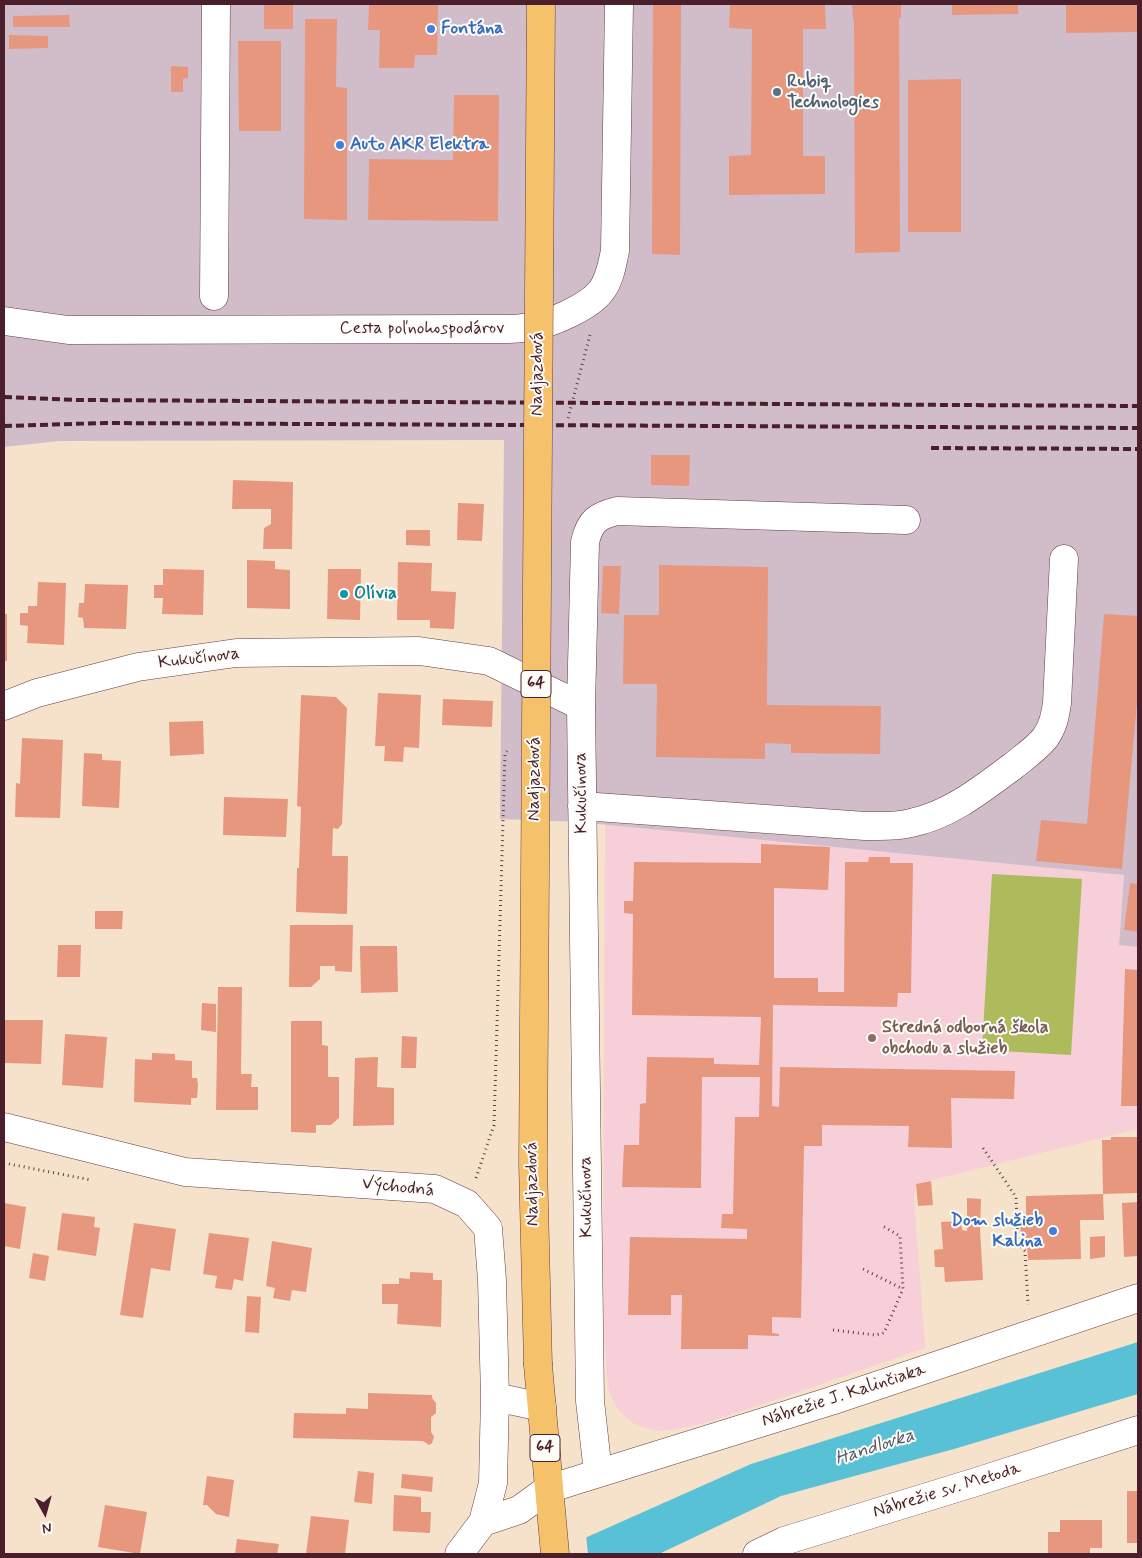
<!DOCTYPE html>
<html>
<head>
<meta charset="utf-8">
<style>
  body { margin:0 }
  #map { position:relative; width:1142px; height:1558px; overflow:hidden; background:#f6e2ca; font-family:Mynerve,sans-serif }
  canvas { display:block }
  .frame { position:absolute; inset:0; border:5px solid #4a1f2b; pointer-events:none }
  .north { position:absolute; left:20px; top:1488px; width:50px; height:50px; -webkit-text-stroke:4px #fdfcf7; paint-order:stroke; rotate:173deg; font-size:14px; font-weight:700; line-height:20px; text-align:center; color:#4a1f2b }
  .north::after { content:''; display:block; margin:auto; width:18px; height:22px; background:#4a1f2b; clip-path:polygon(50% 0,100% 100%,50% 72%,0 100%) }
</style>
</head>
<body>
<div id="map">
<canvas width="1142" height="1558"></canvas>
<div class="frame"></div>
<div class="north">N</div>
</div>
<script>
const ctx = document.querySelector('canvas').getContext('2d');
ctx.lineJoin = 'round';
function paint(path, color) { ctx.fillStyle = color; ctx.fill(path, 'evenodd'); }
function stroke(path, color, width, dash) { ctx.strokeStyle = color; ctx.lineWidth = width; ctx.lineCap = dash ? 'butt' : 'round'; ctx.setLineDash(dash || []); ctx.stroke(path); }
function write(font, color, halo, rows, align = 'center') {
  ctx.font = font + ' Mynerve,sans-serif'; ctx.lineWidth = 4; ctx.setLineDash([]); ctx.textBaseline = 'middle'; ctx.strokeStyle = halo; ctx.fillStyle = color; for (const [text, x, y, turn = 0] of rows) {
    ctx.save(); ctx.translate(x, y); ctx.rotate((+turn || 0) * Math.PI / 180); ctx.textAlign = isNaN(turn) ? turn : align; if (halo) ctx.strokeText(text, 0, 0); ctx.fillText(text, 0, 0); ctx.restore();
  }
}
const built = new Path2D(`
  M 605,824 L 772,836 L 1124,875 L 1119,945 L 1138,947 L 1138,1129 L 916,1184 L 914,1197 L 925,1348 L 775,1400 L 705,1423 L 672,1430 L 658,1431 L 645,1428 L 633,1423 L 622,1414 L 614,1403 L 609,1391 L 606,1370 L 603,1288 Z`);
const industrial = new Path2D(`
  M 4,4 L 1138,4 L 1138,947 L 1119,945 L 1124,875 L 578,822 L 500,819 L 504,440 L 59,441 L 4,447 Z`);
const green = new Path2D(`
  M 992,874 L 1082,879 L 1071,1055 L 982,1050 Z`);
const water = new Path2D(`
  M 1138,1342 L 1138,1394 L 954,1449 L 781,1496 L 659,1554 L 549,1554 L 751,1464 Z`);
const pier = new Path2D(`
  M 586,1535 L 588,1554 L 547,1554 L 548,1552 Z`);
const building = new Path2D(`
  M 264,4 L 293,4 L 293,29 L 264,29 Z
  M 380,4 L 438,4 L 437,55 L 415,55 L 414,68 L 379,68 L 380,30 L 368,30 L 369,5 L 380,5 Z
  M 653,4 L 681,4 L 680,255 L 652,254 Z
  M 730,4 L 825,4 L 826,29 L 803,29 L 803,156 L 825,156 L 825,194 L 729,195 L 729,156 L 751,155 L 752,29 L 729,28 Z
  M 852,4 L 901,4 L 901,18 L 899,18 L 900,252 L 855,253 L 854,19 L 853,19 Z
  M 952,4 L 1018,4 L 1018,14 L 952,15 Z
  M 1066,4 L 1138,4 L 1138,32 L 1066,33 Z
  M 69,15 L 70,27 L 13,27 L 13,16 Z
  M 305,19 L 337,19 L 336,87 L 347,88 L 347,220 L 304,219 Z
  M 9,35 L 48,36 L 48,48 L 9,49 Z
  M 238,41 L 281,41 L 281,131 L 239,131 Z
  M 171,66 L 188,67 L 188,78 L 183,79 L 183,92 L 171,92 Z
  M 961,79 L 961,232 L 908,232 L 908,80 Z
  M 454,95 L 499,95 L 498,221 L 368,220 L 369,159 L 453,160 Z
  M 651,455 L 690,455 L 689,486 L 651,485 Z
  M 233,480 L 293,482 L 292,549 L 263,549 L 264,528 L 271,524 L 271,509 L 232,509 Z
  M 458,503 L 484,504 L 482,541 L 457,540 Z
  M 406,530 L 430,530 L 430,546 L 406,545 Z
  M 247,560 L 275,561 L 275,569 L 290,570 L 290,609 L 247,608 Z
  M 398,562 L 432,563 L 431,591 L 456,592 L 454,629 L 430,628 L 430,620 L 397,620 Z
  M 659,565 L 768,567 L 767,705 L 881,706 L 880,754 L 791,753 L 791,744 L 765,743 L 765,759 L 656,757 L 657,684 L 623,684 L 624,615 L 659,615 Z
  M 603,566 L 621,566 L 619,614 L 601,613 Z
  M 163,569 L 204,570 L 203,615 L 162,614 L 163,598 L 154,598 L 154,585 L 163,585 Z
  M 328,569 L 361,569 L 360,620 L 327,619 Z
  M 38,582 L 66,583 L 64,645 L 27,643 L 28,626 L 20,625 L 20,613 L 28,613 L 28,606 L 37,606 Z
  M 85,584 L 128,585 L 126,629 L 84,628 L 83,618 L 78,617 L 79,603 L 84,603 Z
  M 4,614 L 7,614 L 7,661 L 4,661 Z
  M 1104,614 L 1138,616 L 1138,692 L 1122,869 L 1036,861 L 1041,820 L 1087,824 Z
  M 378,693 L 421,695 L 419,748 L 404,747 L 403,762 L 384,761 L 385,746 L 375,746 Z
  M 301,695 L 336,697 L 347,708 L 342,824 L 338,829 L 333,828 L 332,856 L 348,856 L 347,914 L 296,912 L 297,868 L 299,868 L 301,807 L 297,806 Z
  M 443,699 L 493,701 L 492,727 L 442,725 Z
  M 203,721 L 204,754 L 170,756 L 169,722 Z
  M 22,738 L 63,740 L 60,818 L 15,817 L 16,783 L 20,784 Z
  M 84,753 L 102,754 L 102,760 L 121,761 L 119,808 L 82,806 Z
  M 224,797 L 288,799 L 286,837 L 223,835 Z
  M 761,844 L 830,847 L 828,890 L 774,888 L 774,978 L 818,978 L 818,992 L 844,992 L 845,862 L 868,862 L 869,857 L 890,857 L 890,863 L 913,863 L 911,993 L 898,993 L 897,1007 L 773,1005 L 772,1106 L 779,1107 L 780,1067 L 1015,1071 L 1014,1099 L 951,1098 L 952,1148 L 908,1147 L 909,1126 L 822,1125 L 822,1146 L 804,1146 L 801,1318 L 772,1317 L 772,1333 L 779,1334 L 779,1336 L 748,1335 L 748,1349 L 681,1349 L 682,1295 L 671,1295 L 671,1315 L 628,1315 L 630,1237 L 747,1239 L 747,1229 L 721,1228 L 722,1214 L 733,1214 L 735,1117 L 759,1117 L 760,1077 L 702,1077 L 701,1188 L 622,1187 L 624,1145 L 639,1145 L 640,1104 L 646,1103 L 647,1057 L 714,1058 L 714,1064 L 759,1065 L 761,1017 L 632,1015 L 633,914 L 624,913 L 624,901 L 633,901 L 634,862 L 761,863 Z
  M 1130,883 L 1138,884 L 1138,932 L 1124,930 Z
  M 95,911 L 123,911 L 122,929 L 95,929 Z
  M 290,925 L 353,925 L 352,972 L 335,971 L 335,966 L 320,966 L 320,979 L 311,987 L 289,987 Z
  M 58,945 L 81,945 L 80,977 L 57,977 Z
  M 360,946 L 397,946 L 398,992 L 361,993 Z
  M 1125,969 L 1138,970 L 1138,1106 L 1121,1106 Z
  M 218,987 L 242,987 L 241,1074 L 252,1074 L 251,1087 L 258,1087 L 258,1110 L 216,1110 Z
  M 202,1003 L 216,1004 L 216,1032 L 201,1030 Z
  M 4,1020 L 43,1020 L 41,1064 L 4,1063 Z
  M 291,1021 L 322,1021 L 322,1045 L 328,1046 L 328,1077 L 339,1077 L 339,1118 L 331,1125 L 316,1125 L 316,1133 L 291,1132 Z
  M 65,1034 L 107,1037 L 103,1088 L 62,1085 Z
  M 402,1036 L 417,1037 L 416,1068 L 401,1068 Z
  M 152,1053 L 175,1054 L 175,1060 L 192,1061 L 192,1078 L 197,1078 L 198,1085 L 197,1098 L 191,1098 L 191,1105 L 134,1102 L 135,1059 L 152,1060 Z
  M 378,1057 L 377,1087 L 394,1088 L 394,1125 L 353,1126 L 355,1058 Z
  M 1111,1137 L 1138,1137 L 1138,1193 L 1103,1194 L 1102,1140 L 1111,1140 Z
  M 931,1181 L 933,1205 L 918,1206 L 916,1184 Z
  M 1103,1194 L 1104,1220 L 1080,1220 L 1081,1259 L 1028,1260 L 1027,1243 L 1021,1243 L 1020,1218 L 1026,1217 L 1026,1196 Z
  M 967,1198 L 981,1199 L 980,1230 L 983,1280 L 945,1282 L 944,1267 L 935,1267 L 934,1250 L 943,1249 L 941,1222 L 961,1221 L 962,1230 L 967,1231 Z
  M 1138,1202 L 1138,1256 L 1124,1257 L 1122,1203 Z
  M 4,1203 L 26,1207 L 20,1249 L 4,1246 Z
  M 62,1213 L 95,1217 L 94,1227 L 100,1228 L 96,1256 L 57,1250 Z
  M 134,1223 L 176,1229 L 170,1271 L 151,1268 L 143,1318 L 120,1315 Z
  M 209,1233 L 249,1238 L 243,1281 L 234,1279 L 232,1290 L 215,1288 L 217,1276 L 203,1274 Z
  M 1105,1236 L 1105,1257 L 1090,1259 L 1090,1237 Z
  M 272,1241 L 312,1248 L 306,1292 L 292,1290 L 290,1301 L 273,1298 L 275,1288 L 266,1286 Z
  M 33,1253 L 49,1256 L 45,1281 L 29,1278 Z
  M 410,1272 L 433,1273 L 433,1280 L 442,1280 L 441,1327 L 397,1324 L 398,1304 L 382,1304 L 382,1284 L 399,1284 L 399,1278 L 410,1279 Z
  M 247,1296 L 261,1297 L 259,1333 L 245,1332 Z
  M 368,1393 L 432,1395 L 432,1398 L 436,1403 L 436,1413 L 431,1417 L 431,1432 L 434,1437 L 432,1443 L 429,1445 L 423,1441 L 293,1438 L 294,1413 L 346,1414 L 346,1408 L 368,1409 Z
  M 358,1471 L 374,1473 L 372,1504 L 354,1502 Z
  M 402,1474 L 433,1477 L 432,1492 L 401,1488 Z
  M 207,1476 L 234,1480 L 229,1517 L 216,1514 L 207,1505 L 203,1505 Z
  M 1127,1491 L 1138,1491 L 1138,1543 L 1127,1543 Z
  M 394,1495 L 421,1497 L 421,1512 L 431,1512 L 430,1533 L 393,1531 Z
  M 105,1505 L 147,1512 L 140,1554 L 98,1547 Z
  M 311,1516 L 349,1520 L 345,1554 L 306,1554 Z
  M 1060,1520 L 1102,1520 L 1102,1548 L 1090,1548 L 1090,1554 L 1048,1554 L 1048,1532 L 1060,1532 Z
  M 237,1539 L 279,1544 L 277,1554 L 235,1554 Z`);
const path = new Path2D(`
  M 568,418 L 590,335
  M 983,1148 L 1016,1197 L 1018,1244 L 1025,1251 L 1028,1305
  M 4,1163 L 91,1180
  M 476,1178 L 494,1125 L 505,754 L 507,751
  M 863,1269 L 903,1289
  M 833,1330 L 875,1335 L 884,1333 L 903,1289 L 900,1236 L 881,1225`);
const minor = new Path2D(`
  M 214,296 L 216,4
  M 4,321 L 68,330 L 484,329 C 499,329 515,330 530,327 C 550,324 589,307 601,291 C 610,280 612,264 615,251 L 619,4
  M 4,706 L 37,693 L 138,667 L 236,653 L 419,651 L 489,661 L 581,706
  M 582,806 L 865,826 C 880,826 896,827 911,823 C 950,815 982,789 1013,766 C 1024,757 1036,749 1045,738 C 1053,727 1055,716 1057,703 L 1064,559
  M 4,1127 L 185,1172 L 435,1189 L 467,1204 L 488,1228 L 492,1280 L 495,1397 L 493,1483 L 483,1522
  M 495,1397 L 542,1407
  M 598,1473 L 590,1401 L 581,706 L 585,542 C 590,521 597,516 617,511 L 906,520
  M 459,1554 L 483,1522 L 519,1510 L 548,1489 L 831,1401 L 1138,1298
  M 757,1554 L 784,1541 L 976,1482 L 1138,1430`);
const major = new Path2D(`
  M 538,1365 L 555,1554`);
const rail = new Path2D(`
  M 4,397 L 78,400 L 1138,406
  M 4,426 L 105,423 L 1138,428
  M 931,448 L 1138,449`);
const majorBridge = new Path2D(`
  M 538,1365 L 533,1163 L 541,4`);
const markers = [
  [431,29,5,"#3f7fe0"],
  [777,92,5,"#5c6f8a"],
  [340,145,5,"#3f7fe0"],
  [344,594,5,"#0f9aa8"],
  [872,1038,5,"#8d6e63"],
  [1053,1231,5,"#3f7fe0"]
];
const shields = [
  [536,684,30],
  [545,1448,30]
];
const shieldNames = [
  ["64",536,684],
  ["64",545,1448]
];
const shopNames = [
  ["Fontána",441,29],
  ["Auto AKR Elektra",350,145],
  ["Dom služieb",1043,1221,"right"],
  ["Kalina",1043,1242,"right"]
];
const serviceNames = [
  ["Rubiq",787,82],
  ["Technologies",787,103]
];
const streetNames = [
  ["Cesta poľnohospodárov",422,329],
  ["Nadjazdová",538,374,-90],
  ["Kukučínova",199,659,-7],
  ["Nadjazdová",535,779,-90],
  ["Kukučínova",582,793,-91],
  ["Nadjazdová",533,1184,-91],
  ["Východná",398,1188,6],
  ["Kukučínova",587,1197,-91],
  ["Nábrežie J. Kalinčiaka",844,1396,-18],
  ["Nábrežie sv. Metoda",947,1491,-17]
];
const cultureNames = [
  ["Olívia",354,594]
];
const educationNames = [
  ["Stredná odborná škola",882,1028],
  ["obchodu a služieb",882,1049]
];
const waterNames = [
  ["Handlovka",875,1448,-18]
];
paint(built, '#f6cfd8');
paint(industrial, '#d1bdca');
paint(green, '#adbb5d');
paint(water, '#59c1d6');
paint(pier, '#f6e2ca');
paint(building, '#e6977e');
stroke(minor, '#643c43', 29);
stroke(major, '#643c43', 29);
stroke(path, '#643c43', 3, [1, 4]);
stroke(minor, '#fff', 28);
stroke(major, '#f5c16b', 28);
stroke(rail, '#4a1f2b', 4, [8, 4]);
stroke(majorBridge, '#643c43', 29, []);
stroke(majorBridge, '#f5c16b', 28);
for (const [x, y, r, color] of markers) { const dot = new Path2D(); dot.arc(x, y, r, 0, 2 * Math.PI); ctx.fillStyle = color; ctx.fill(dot); stroke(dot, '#fdfcf7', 2); }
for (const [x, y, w] of shields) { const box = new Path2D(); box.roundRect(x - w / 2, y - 13.5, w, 27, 4); ctx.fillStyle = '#fdfcf7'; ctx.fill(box); stroke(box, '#4a1f2b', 1); }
write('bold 16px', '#4a1f2b', null, shieldNames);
write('bold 18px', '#366cbe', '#fdfcf7', shopNames, 'left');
write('bold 18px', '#4e5e75', '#fdfcf7', serviceNames, 'left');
write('18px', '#4a1f2b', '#fdfcf7', streetNames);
write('bold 18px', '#0d838f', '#fdfcf7', cultureNames, 'left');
write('bold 18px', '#785e54', '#fdfcf7', educationNames, 'left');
write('italic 19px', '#4f5867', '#fdfcf7', waterNames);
</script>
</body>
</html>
